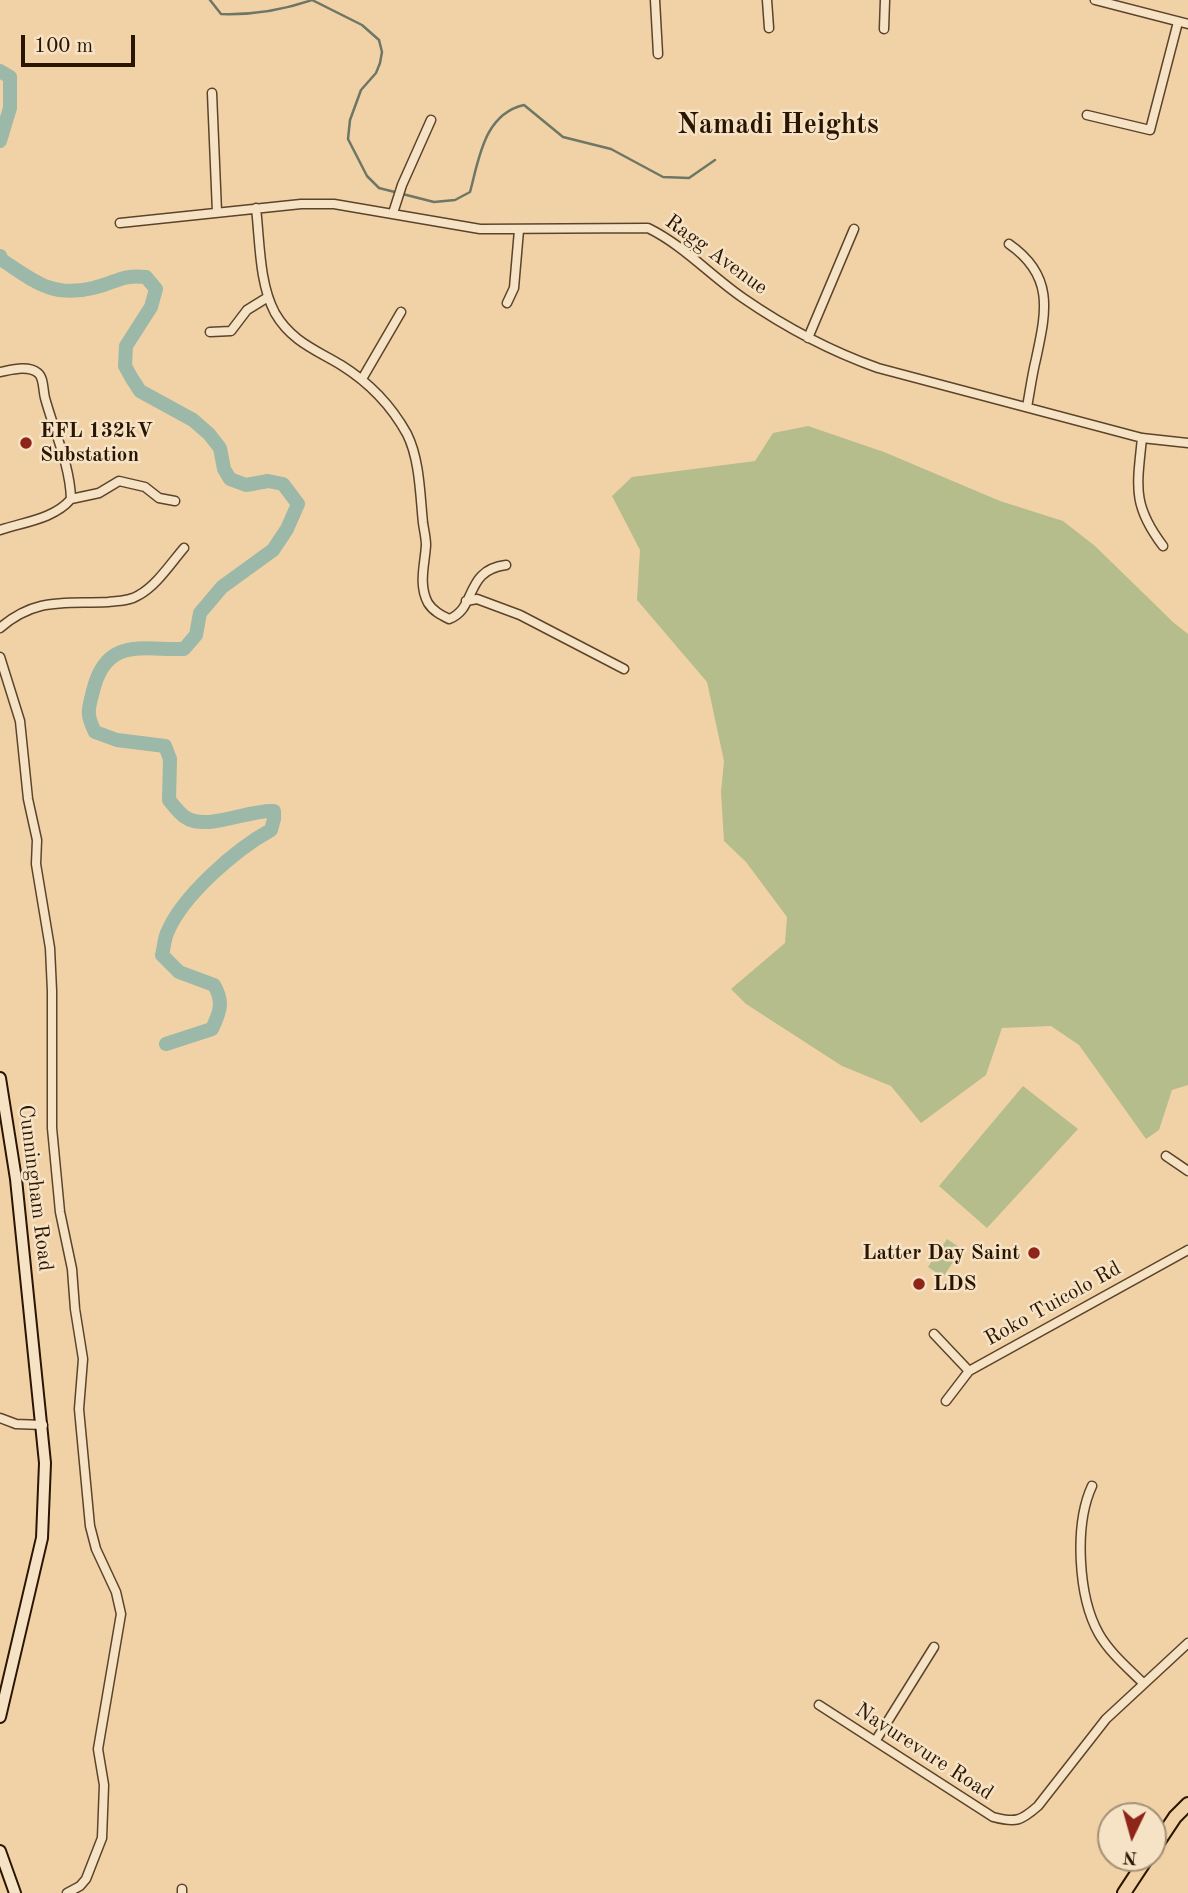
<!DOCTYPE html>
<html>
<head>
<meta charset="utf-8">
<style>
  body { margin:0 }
  #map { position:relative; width:1188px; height:1893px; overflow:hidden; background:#f1d2a6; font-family:"Old Standard TT",serif }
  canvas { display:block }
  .north { position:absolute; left:1097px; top:1802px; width:70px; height:70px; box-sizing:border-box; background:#f6e2c5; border:2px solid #a49076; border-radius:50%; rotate:185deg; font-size:19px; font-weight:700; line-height:28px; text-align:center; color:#2a1500 }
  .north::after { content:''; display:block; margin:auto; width:24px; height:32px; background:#8f2418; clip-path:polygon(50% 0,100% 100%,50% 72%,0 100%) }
  .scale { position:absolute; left:21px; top:35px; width:114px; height:32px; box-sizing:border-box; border:4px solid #2a1500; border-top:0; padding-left:9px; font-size:21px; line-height:24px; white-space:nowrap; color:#2a1500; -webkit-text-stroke:5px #f6e2c5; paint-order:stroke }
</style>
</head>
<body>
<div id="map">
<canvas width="1188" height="1893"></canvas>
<div class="north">N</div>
<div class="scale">100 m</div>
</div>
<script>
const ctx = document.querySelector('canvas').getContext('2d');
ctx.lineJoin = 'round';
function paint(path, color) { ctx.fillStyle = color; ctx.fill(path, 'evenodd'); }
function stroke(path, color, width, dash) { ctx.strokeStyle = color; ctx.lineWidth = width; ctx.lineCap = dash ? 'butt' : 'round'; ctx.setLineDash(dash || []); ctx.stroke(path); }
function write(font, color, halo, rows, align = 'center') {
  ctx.font = font + ' "Old Standard TT",serif'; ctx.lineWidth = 5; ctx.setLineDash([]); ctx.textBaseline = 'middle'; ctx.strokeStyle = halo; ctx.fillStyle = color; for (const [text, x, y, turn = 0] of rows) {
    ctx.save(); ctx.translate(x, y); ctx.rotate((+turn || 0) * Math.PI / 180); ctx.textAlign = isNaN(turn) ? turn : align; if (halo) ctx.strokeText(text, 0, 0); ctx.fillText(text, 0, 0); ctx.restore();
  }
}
const green = new Path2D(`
  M 808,426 L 884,452 L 1000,501 L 1063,521 L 1095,546 L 1174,623 L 1188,634 L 1188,1085 L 1172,1090 L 1159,1130 L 1146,1139 L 1079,1045 L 1051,1026 L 1002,1028 L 986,1075 L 921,1123 L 891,1086 L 842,1066 L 746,1004 L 731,989 L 785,943 L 787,917 L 746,862 L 724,841 L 721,792 L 724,761 L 707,682 L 637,600 L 640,550 L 612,496 L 632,477 L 755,461 L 773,433 Z
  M 1023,1086 L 1078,1129 L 987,1228 L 939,1186 Z
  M 947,1239 L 962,1249 L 943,1277 L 928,1267 Z`);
const stream = new Path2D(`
  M 210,0 L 221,14 C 252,15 283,10 312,0 L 362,25 L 379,40 L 382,52 L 380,63 L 376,73 L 361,90 L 350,120 L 348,139 L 367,176 L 379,188 L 434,202 L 455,200 L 470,192 C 479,159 484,114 524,105 L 563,137 L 611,149 L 663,177 L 689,178 L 715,160`);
const river = new Path2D(`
  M 0,71 L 10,77 L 10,108 L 0,141
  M 0,256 L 2,260 C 34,281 52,298 93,288 C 116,283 121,274 146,277 L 156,289 L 151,307 L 126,346 L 125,366 L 131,377 L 140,391 L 193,420 L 209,434 L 220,448 L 224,469 L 230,479 L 246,485 L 268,481 L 283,484 L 298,504 L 287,529 L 273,550 L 222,587 L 200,613 L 196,635 L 184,649 C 141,650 106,637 93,691 C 88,710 86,714 95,732 L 117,740 L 165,746 L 170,759 L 169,800 C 174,806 179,813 185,817 C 206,832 249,809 274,811 L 274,819 L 271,830 C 236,849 182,896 167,933 C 164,940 164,948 162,955 L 179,972 L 214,985 C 224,1002 220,1012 212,1029 L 166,1044`);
const minor = new Path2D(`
  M 655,0 L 658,54
  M 767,0 L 769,28
  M 1095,0 L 1188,24
  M 884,29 L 885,0
  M 212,93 L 217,212
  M 1087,115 L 1150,130 L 1178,22
  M 256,208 C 260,242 259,283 275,313 C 291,341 316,350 341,365 C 370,383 391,405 407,434 C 420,460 420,495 423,523 C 424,530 426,538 426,545 C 425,564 418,584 428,603 C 433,611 441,615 449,619 C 477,609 464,570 506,565
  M 393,213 L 402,185 L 431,120
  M 120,223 L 301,204 L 334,204 L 480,229 L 648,228 C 683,245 711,276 743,298 C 785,327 830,351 878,368 L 1142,438 L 1188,443
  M 1009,244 C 1055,276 1046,312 1036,359 C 1032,375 1030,391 1027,407
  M 507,303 L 514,288 L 519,230
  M 210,332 L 231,331 L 247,310 L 268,297
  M 808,338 L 854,229
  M 0,372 C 11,370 28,365 38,373 C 44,378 43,391 45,398 C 54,431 70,465 71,499 C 54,519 24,522 0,530
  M 362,379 L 401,312
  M 1142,438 C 1137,487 1132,505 1163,546
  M 71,499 L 99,493 L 119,481 L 145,487 L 159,498 L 175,501
  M 466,601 L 477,599 L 520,615 L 624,669
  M 0,628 C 36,597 64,604 108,602 C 118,601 130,601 139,595 C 157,585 171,563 184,548
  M 0,657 L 20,721 L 28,799 L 37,840 L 36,864 L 50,948 L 52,991 L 52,1128 L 60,1212 L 72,1269 L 75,1309 L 83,1359 L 79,1409 L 90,1526 L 96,1549 L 116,1592 L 121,1614 L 98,1749 L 104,1785 L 102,1838 L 86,1879 L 80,1886 L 67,1893
  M 1166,1156 L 1188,1171
  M 934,1334 L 969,1371
  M 946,1401 L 969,1371 L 1188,1250
  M 0,1418 L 16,1424 L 43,1425
  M 1092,1486 C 1074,1525 1078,1597 1099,1634 C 1110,1653 1128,1668 1143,1683
  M 819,1705 L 993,1817 C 1016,1823 1021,1821 1038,1806 L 1106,1719 L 1188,1643
  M 876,1740 L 934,1647
  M 182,1893 L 182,1889`);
const secondary = new Path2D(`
  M 0,1078 L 16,1179 L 45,1463 L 42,1538 L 0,1717
  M 0,1851 L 15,1893`);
const primary = new Path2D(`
  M 1153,1850 L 1175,1817 L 1188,1804
  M 1124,1893 L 1147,1858`);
const markers = [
  [26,443,7,"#8f2418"],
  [1034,1253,7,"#8f2418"],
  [919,1284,7,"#8f2418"]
];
const streetNames = [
  ["Ragg Avenue",716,255,36],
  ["Cunningham Road",35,1188,83],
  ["Roko Tuicolo Rd",1053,1304,-29],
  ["Navurevure Road",924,1752,33]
];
const poiNames = [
  ["EFL 132kV",40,431],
  ["Substation",40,455],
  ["Latter Day Saint",1020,1253,"right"],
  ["LDS",933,1284]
];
const districtNames = [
  ["Namadi Heights",778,126]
];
paint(green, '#b4bd8b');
stroke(stream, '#6e7765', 2.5);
stroke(river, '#9bb8a8', 14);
stroke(minor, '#5c442a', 11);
stroke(secondary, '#2a1500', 14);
stroke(primary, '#2a1500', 16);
stroke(minor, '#f6e2c5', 8);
stroke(secondary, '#f6e2c5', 10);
stroke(primary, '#f1d2a6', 12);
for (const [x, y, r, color] of markers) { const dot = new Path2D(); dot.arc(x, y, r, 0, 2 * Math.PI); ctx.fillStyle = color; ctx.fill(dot); stroke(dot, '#f6e2c5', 2.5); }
write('21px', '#2a1500', '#f6e2c5', streetNames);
write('bold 21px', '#2a1500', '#f6e2c5', poiNames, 'left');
write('bold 28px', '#2a1500', '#f6e2c5', districtNames);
</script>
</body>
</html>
